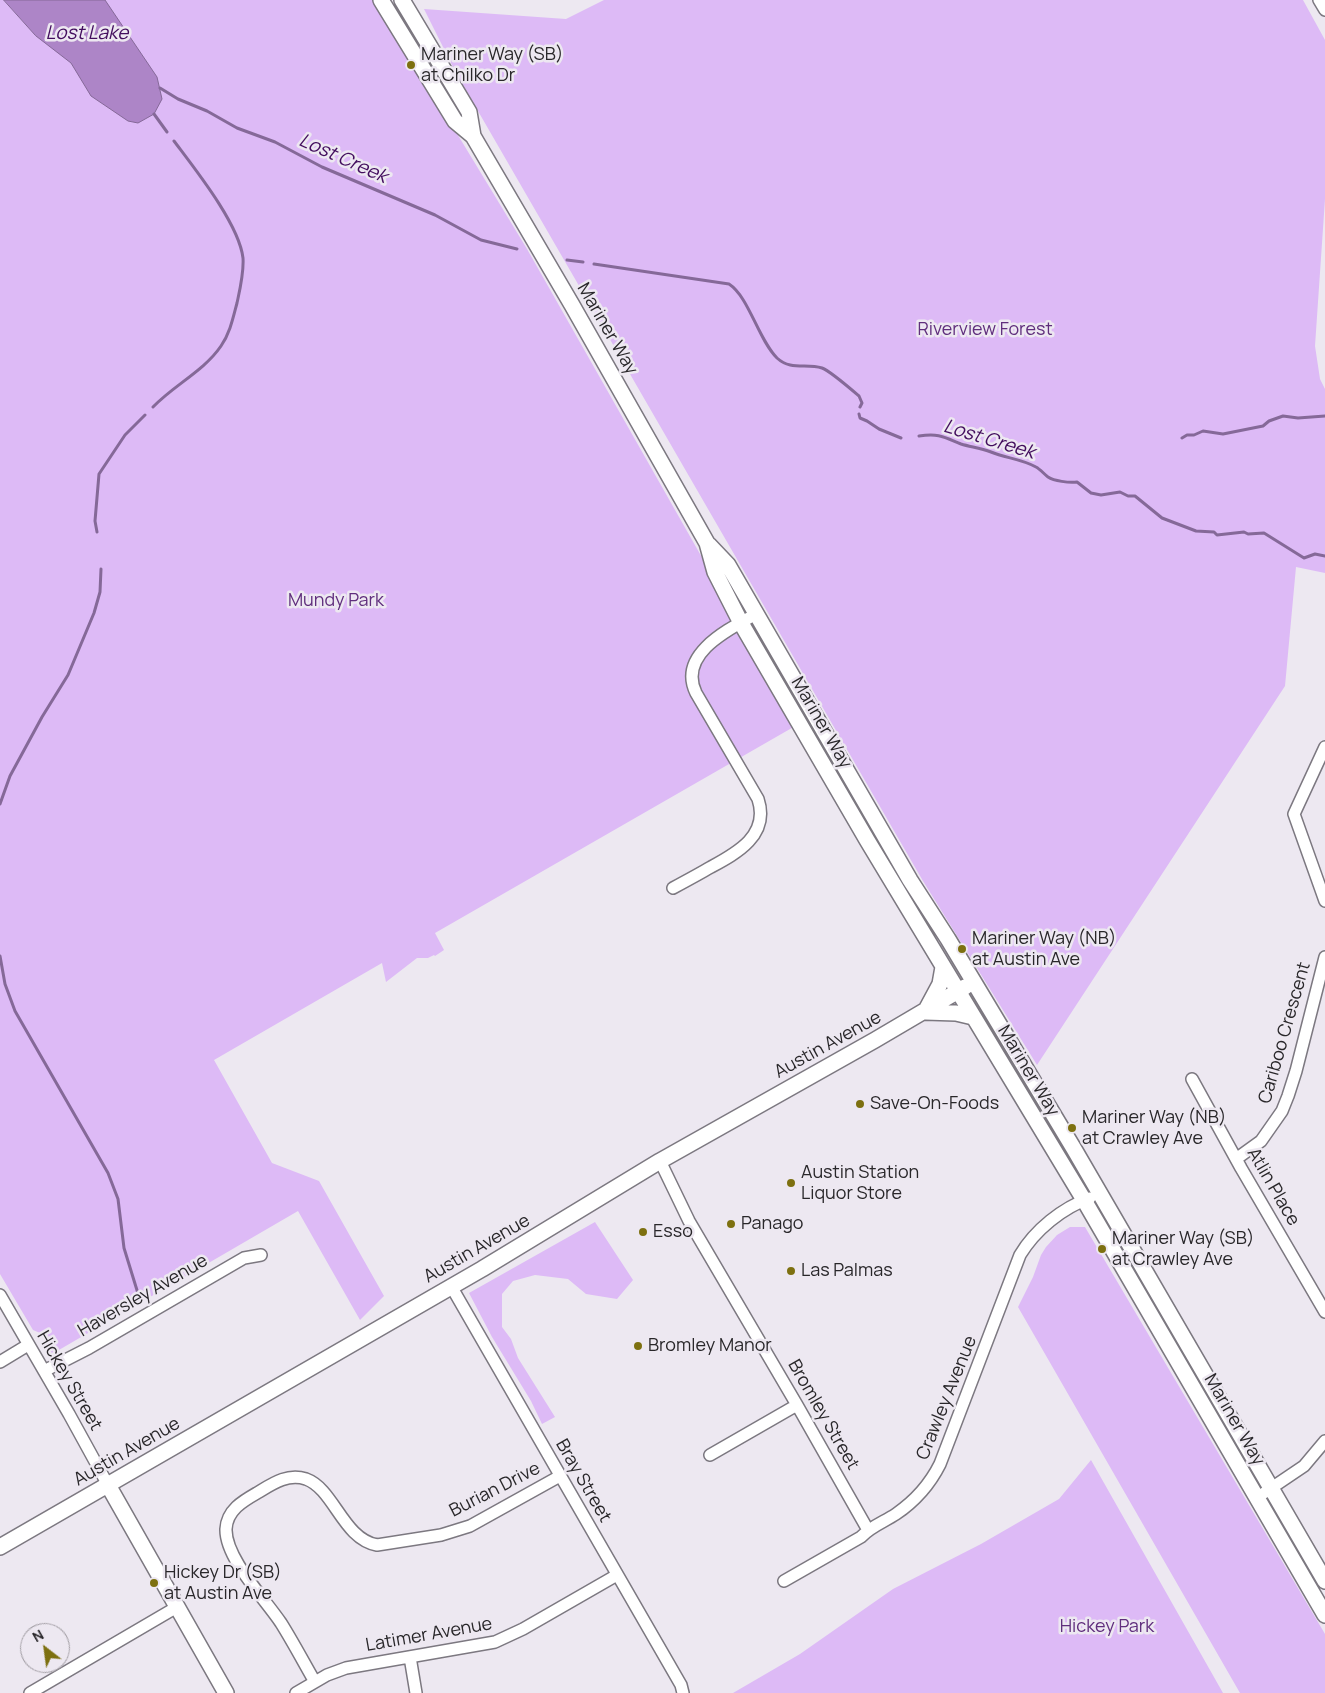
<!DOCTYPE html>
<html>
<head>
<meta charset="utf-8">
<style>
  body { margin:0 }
  #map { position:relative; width:1325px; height:1693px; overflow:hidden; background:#ede8f1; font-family:Manrope,sans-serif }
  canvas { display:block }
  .north { position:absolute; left:20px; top:1623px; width:50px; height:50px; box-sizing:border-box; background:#ede8f1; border:1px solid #9f9ba1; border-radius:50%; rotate:330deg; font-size:14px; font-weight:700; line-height:20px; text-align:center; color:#29272a }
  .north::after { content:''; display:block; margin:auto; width:18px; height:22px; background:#7d7010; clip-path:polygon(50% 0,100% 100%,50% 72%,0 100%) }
</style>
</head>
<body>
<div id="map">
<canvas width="1325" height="1693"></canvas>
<div class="north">N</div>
</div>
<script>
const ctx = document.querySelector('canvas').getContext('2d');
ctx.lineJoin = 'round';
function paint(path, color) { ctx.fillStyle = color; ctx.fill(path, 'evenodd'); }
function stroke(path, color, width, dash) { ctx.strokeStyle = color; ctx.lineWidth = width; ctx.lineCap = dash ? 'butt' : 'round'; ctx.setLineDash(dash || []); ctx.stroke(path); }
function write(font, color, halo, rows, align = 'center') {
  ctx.font = font + ' Manrope,sans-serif'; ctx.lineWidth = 5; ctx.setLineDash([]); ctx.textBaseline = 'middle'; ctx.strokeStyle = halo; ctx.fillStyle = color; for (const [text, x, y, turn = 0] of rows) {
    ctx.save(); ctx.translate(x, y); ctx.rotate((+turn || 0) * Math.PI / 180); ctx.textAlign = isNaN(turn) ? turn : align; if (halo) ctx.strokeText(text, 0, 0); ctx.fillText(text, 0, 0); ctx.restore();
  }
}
const green = new Path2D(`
  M 0,0 L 376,0 L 527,249 L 797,725 L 435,933 L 444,950 L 435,956 L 434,955 L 428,958 L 417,958 L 386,982 L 382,963 L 214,1060 L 272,1163 L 319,1181 L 384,1296 L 360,1320 L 298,1211 L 52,1354 L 40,1333 L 33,1330 L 0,1274 Z
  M 604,0 L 1303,0 L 1325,40 L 1325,199 L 1315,346 L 1320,379 L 1325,389 L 1325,573 L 1296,567 L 1285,686 L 1037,1065 L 923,881 L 456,73 L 424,9 L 566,19 Z
  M 595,1222 L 633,1280 L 617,1299 L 586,1294 L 568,1279 L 535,1275 L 513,1281 L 502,1294 L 502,1327 L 511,1339 L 518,1358 L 555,1417 L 542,1424 L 531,1401 L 492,1337 L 469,1293 Z
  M 1070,1227 L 1085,1227 L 1325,1634 L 1325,1693 L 1240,1693 L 1018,1307 L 1033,1277 L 1041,1255 L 1046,1247 L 1057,1235 Z
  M 1091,1460 L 1223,1693 L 733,1693 L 800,1654 L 893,1589 L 981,1544 L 1059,1499 Z`);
const water = new Path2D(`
  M 4,0 L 105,0 L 157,77 L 162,99 L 154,114 L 138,123 L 128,121 L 91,96 L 71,63 L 36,36 Z`);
const stream = new Path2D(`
  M 160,88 L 178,99 L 207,111 L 237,128 L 275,142 L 322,167 L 435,215 L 481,240 L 517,249
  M 154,114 L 167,132
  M 567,260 L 583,262
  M 594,264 L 729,284 C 749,297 758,339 777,358 C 791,371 806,363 822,368 C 830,371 852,390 859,396 L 862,403 L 860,407
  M 153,407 C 174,385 204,371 221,346 C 230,333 233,318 237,303 C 240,289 244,273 243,258 C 239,224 195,169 174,141
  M 859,414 L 860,418 L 867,421 L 879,429 L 901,438
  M 919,436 C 939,433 944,437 961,444 C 971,447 980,448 991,452 C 1005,458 1022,459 1036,467 C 1040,469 1044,474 1048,477 C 1054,481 1069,483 1077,482 L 1091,493 L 1101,495 L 1120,492 L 1128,496 L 1135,496 L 1162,518 L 1196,531 L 1214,532 L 1217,535 L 1244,532 L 1248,534 L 1264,533 L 1304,558 L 1315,554 L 1325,556
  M 1182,438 L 1187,435 L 1194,435 L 1203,431 L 1223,434 L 1263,426 L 1269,421 L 1283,416 L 1298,418 L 1325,416
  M 97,532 L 95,521 L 99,474 L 125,435 L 145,415
  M 0,804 L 10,776 L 42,717 L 68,675 L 94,613 L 100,592 L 101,569
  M 0,956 L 5,984 L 15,1011 L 108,1173 L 118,1199 L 124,1248 L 140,1300`);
const street = new Path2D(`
  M 1319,0 L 1325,10
  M 1325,747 L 1294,814 L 1325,901
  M 673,888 C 686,881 699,874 711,867 C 737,853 770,835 758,799 L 696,693 C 677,654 729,629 756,614
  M 1192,1079 L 1241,1168 L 1325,1312
  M 1236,1159 L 1261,1141 L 1282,1111 L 1288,1096 L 1296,1071 L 1325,957
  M 660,1161 L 689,1221 L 797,1405 L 868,1530
  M 451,1286 L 681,1685 L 683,1693
  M 0,1295 L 69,1414 L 108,1485
  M 0,1362 L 28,1345
  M 44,1371 L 89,1348 L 244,1258 L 261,1255
  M 710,1455 L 797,1405
  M 1264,1493 L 1304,1466 L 1325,1441
  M 784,1581 L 861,1537 C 871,1526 884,1522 896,1514 C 915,1501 930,1484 940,1464 L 1020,1255 C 1035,1230 1062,1208 1090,1198
  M 410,1657 L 416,1693
  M 315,1682 C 304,1663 293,1642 281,1623 C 265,1599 225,1558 226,1529 C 227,1510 243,1501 257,1493 C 272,1484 287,1473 306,1479 C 334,1489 343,1539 377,1545 L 441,1535 L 470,1526 L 560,1476
  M 30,1693 L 177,1607
  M 296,1693 L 327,1675 L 346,1668 L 495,1642 L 523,1629 L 617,1575`);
const secondary = new Path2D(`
  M 381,0 L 455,121 L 473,136 L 572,305 L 707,543 L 715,572 L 741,623 L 867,840 L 1084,1200 L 1325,1615
  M 402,0 L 469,112 L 473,136
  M 709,545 L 728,565 L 910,880 L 948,939 L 1074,1149 L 1325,1581
  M 926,1010 L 940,984 L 943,967
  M 925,1012 L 956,1013 L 973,1017
  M 108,1485 L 226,1693
  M 0,1547 L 482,1269 L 660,1161 L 875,1040 L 965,987`);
const markers = [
  [411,65,5,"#7d7010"],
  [962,949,5,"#7d7010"],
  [860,1104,5,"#7d7010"],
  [1072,1128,5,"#7d7010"],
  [791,1183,5,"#7d7010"],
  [731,1224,5,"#7d7010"],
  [643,1232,5,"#7d7010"],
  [1102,1249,5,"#7d7010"],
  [791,1271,5,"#7d7010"],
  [638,1346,5,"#7d7010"],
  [154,1583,5,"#7d7010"]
];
const poiNames = [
  ["Mariner Way (SB)",421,55],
  ["at Chilko Dr",421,76],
  ["Mariner Way (NB)",972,939],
  ["at Austin Ave",972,960],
  ["Save-On-Foods",870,1104],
  ["Mariner Way (NB)",1082,1118],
  ["at Crawley Ave",1082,1139],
  ["Austin Station",801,1173],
  ["Liquor Store",801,1194],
  ["Panago",741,1224],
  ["Esso",653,1232],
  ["Mariner Way (SB)",1112,1239],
  ["at Crawley Ave",1112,1260],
  ["Las Palmas",801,1271],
  ["Bromley Manor",648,1346],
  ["Hickey Dr (SB)",164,1573],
  ["at Austin Ave",164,1594]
];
const streetNames = [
  ["Mariner Way",607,329,60],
  ["Mariner Way",821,723,60],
  ["Cariboo Crescent",1285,1033,-74],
  ["Austin Avenue",828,1045,-29],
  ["Mariner Way",1028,1071,59],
  ["Atlin Place",1273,1187,60],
  ["Austin Avenue",477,1249,-30],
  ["Haversley Avenue",143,1296,-30],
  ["Hickey Street",69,1381,60],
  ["Crawley Avenue",947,1398,-68],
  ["Bromley Street",823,1415,60],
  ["Mariner Way",1234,1420,60],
  ["Austin Avenue",127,1452,-30],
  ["Bray Street",583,1481,60],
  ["Burian Drive",495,1490,-27],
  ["Latimer Avenue",429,1635,-10]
];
const parkNames = [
  ["Riverview Forest",985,330],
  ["Mundy Park",336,601],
  ["Hickey Park",1107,1627]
];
const waterNames = [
  ["Lost Lake",87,34],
  ["Lost Creek",343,159,24],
  ["Lost Creek",989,440,17]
];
paint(green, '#ddbaf6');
paint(water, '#ad85c7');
stroke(water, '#856998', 1);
stroke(stream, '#856998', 3);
stroke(street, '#7c7880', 14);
stroke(secondary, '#7c7880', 18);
stroke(street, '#fff', 11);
stroke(secondary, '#fff', 15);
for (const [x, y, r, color] of markers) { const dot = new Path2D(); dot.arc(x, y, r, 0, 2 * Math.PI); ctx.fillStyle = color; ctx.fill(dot); stroke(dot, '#ede8f1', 2); }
write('18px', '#29272a', '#ede8f1', poiNames, 'left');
write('18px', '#29272a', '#ede8f1', streetNames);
write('18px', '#602e7d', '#ede8f1', parkNames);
write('italic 19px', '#430e5e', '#ede8f1', waterNames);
</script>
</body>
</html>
